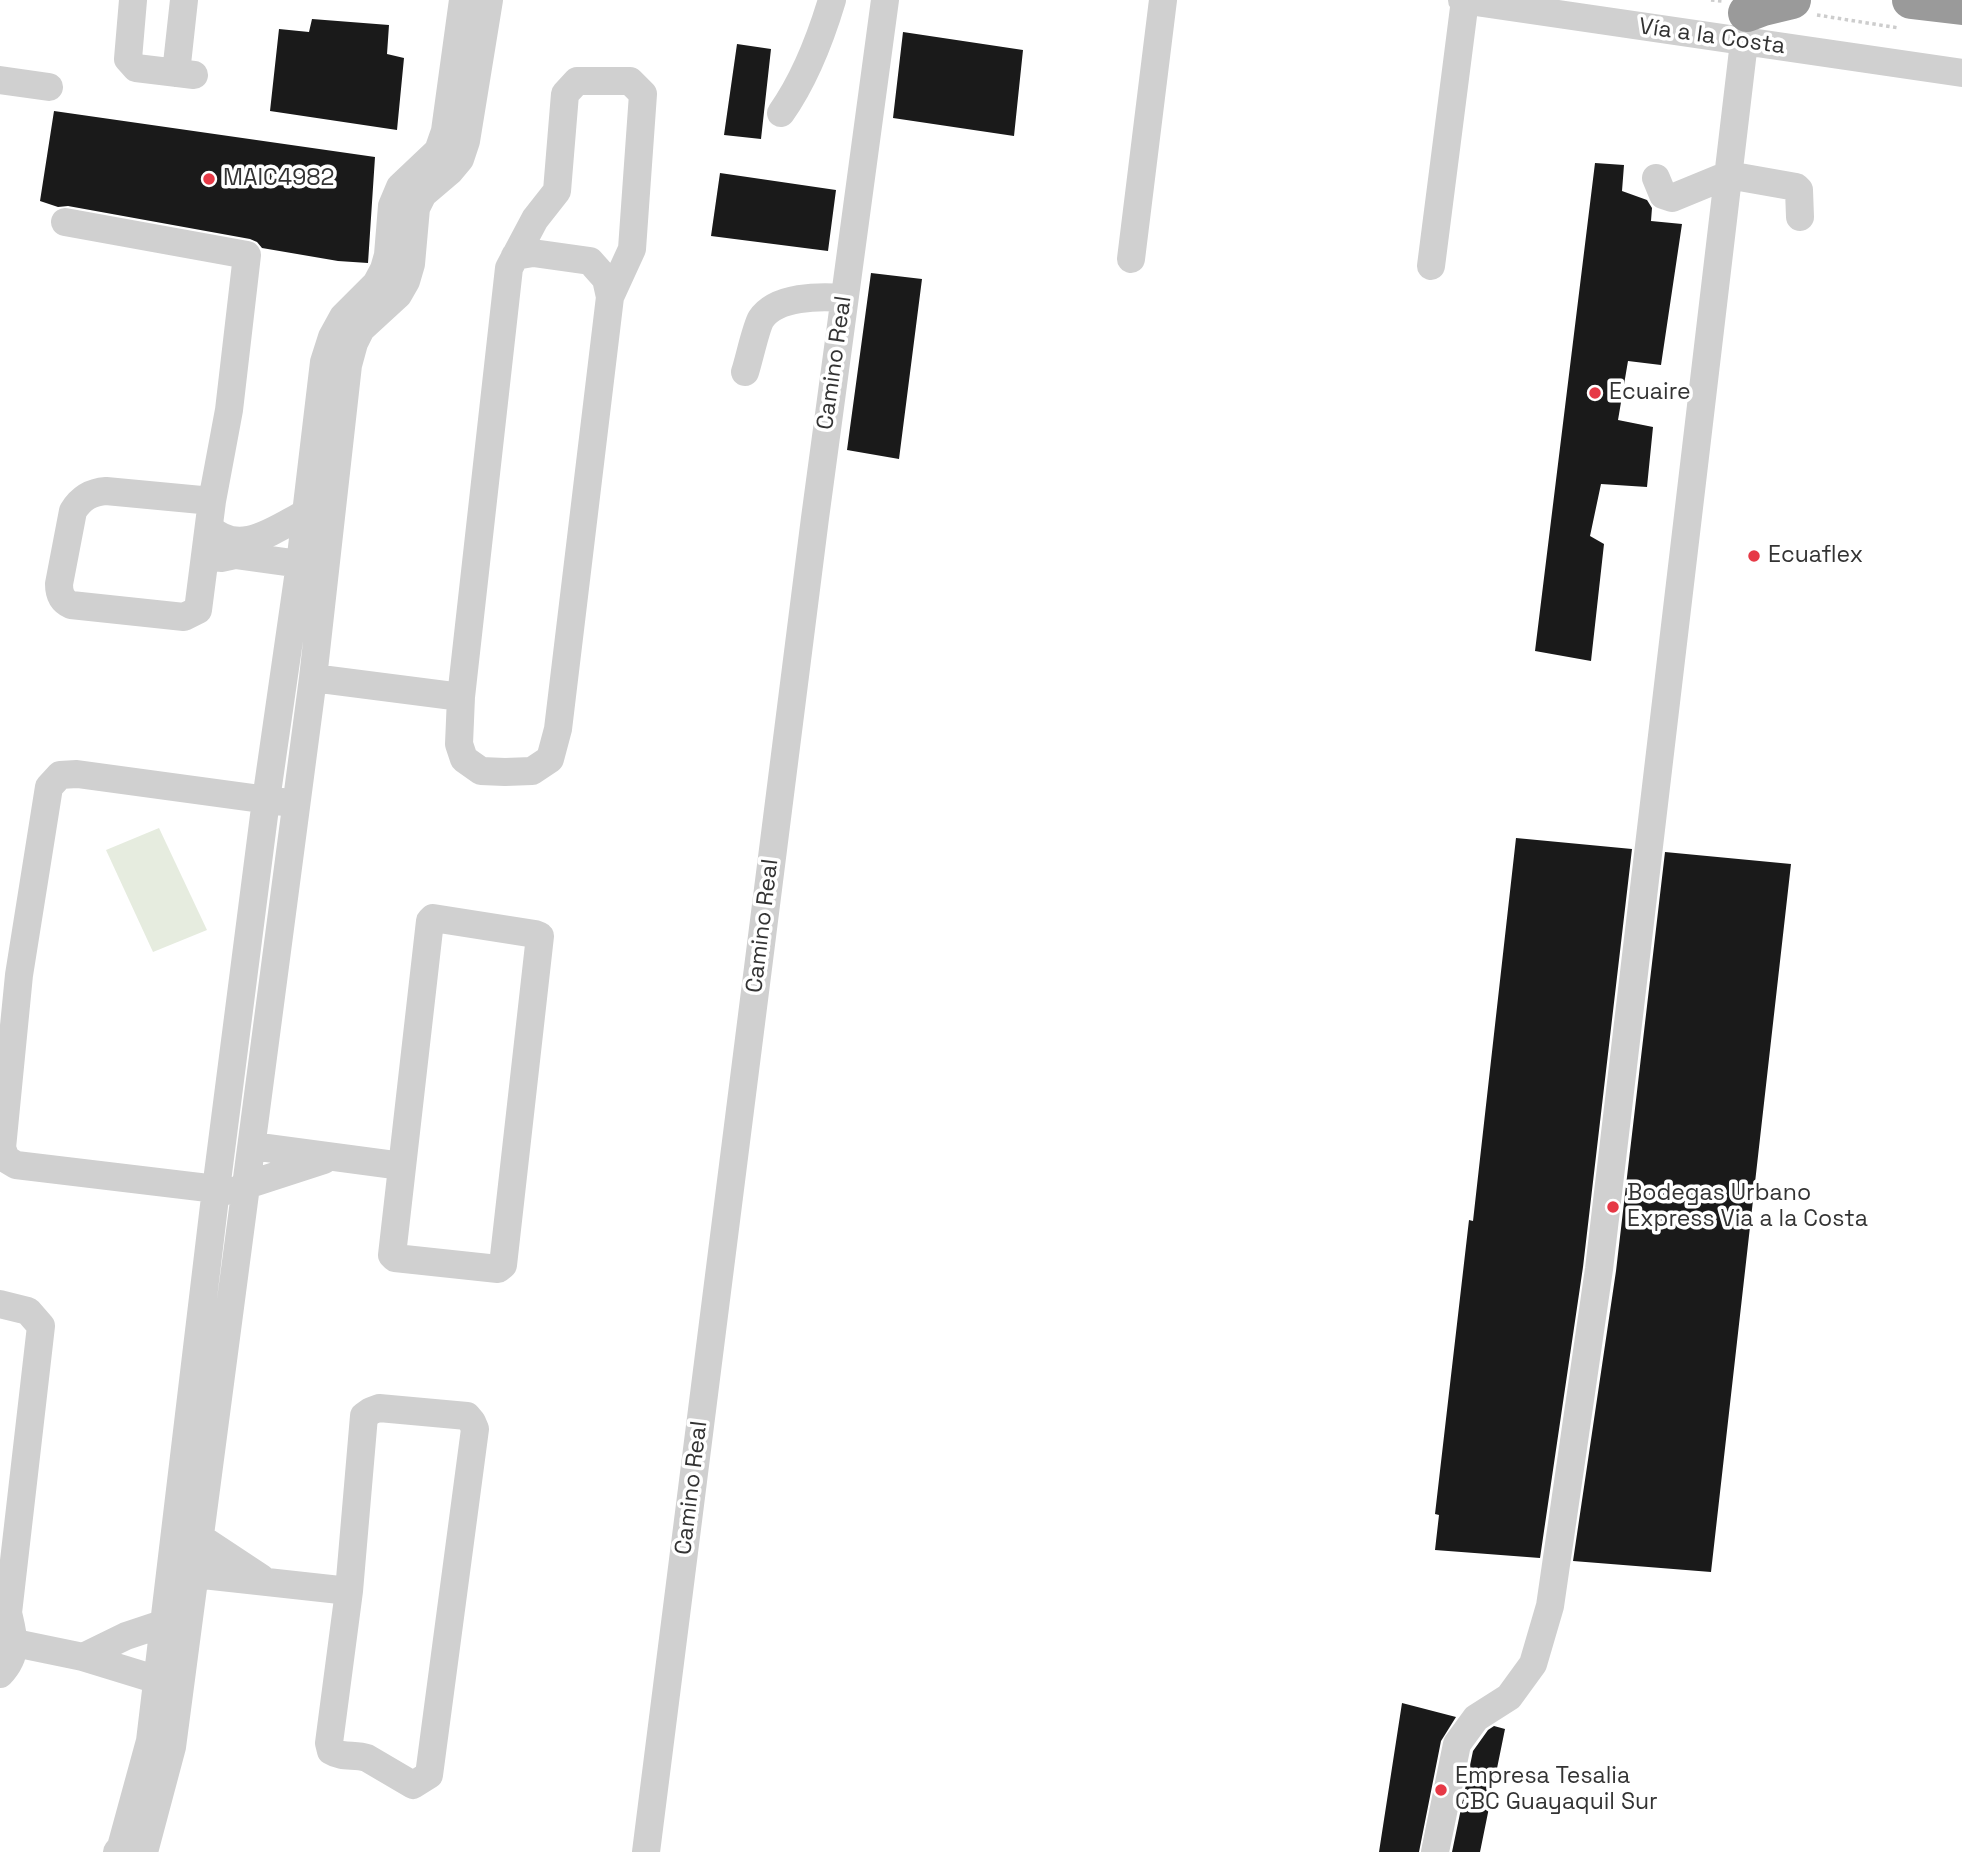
<!DOCTYPE html>
<html>
<head>
<meta charset="utf-8">
<style>
  body { margin:0 }
  canvas { display:block; background:#fff }
</style>
</head>
<body>
<canvas width="1962" height="1852"></canvas>
<script>
const ctx = document.querySelector('canvas').getContext('2d');
ctx.lineJoin = 'round';
function paint(path, color) { ctx.fillStyle = color; ctx.fill(path, 'evenodd'); }
function stroke(path, color, width, dash) { ctx.strokeStyle = color; ctx.lineWidth = width; ctx.lineCap = dash ? 'butt' : 'round'; ctx.setLineDash(dash || []); ctx.stroke(path); }
function write(font, color, halo, rows, align = 'center') {
  ctx.font = font + ' "Space Grotesk",sans-serif'; ctx.lineWidth = 7; ctx.setLineDash([]); ctx.textBaseline = 'middle'; ctx.strokeStyle = halo; ctx.fillStyle = color; for (const [text, x, y, turn = 0] of rows) {
    ctx.save(); ctx.translate(x, y); ctx.rotate((+turn || 0) * Math.PI / 180); ctx.textAlign = isNaN(turn) ? turn : align; if (halo) ctx.strokeText(text, 0, 0); ctx.fillText(text, 0, 0); ctx.restore();
  }
}
const green = new Path2D(`
  M 159,828 L 207,930 L 153,952 L 106,850 Z`);
const building = new Path2D(`
  M 312,19 L 389,25 L 387,54 L 404,58 L 397,130 L 270,111 L 279,29 L 309,32 Z
  M 903,32 L 1023,50 L 1014,136 L 893,118 Z
  M 737,44 L 771,49 L 761,139 L 724,135 Z
  M 54,111 L 375,157 L 368,263 L 338,261 L 262,248 L 257,242 L 250,239 L 68,206 L 58,207 L 40,201 Z
  M 1595,163 L 1624,165 L 1622,191 L 1647,200 L 1652,208 L 1651,221 L 1682,224 L 1661,365 L 1628,361 L 1618,420 L 1653,427 L 1647,487 L 1601,484 L 1590,536 L 1604,544 L 1591,661 L 1535,651 Z
  M 720,173 L 836,190 L 828,251 L 711,236 Z
  M 871,273 L 922,279 L 899,459 L 847,450 Z
  M 1516,838 L 1632,849 L 1583,1267 L 1540,1558 L 1435,1550 L 1439,1515 L 1435,1514 L 1469,1220 L 1473,1221 Z
  M 1665,852 L 1791,864 L 1711,1572 L 1573,1561 L 1616,1271 Z
  M 1402,1703 L 1456,1717 L 1441,1741 L 1419,1852 L 1379,1852 Z
  M 1494,1726 L 1505,1729 L 1480,1852 L 1452,1852 L 1473,1751 L 1488,1730 Z`);
const path = new Path2D(`
  M 1711,0 L 1722,1
  M 1817,15 L 1899,28`);
const minor = new Path2D(`
  M 133,0 L 128,59 L 136,68 L 194,75
  M 1462,0 L 1962,73
  M 176,73 L 184,0
  M 0,80 L 49,87
  M 781,113 C 805,79 820,40 832,0
  M 1656,178 L 1663,195 L 1672,198 L 1728,175 L 1796,187 L 1799,190 L 1800,217
  M 65,222 L 247,255 L 229,410 L 212,501 L 198,610 L 184,617 L 71,605 C 62,601 59,594 59,584 L 73,511 C 81,498 91,492 106,491 L 212,501
  M 515,256 L 533,253 L 590,261 L 606,279 L 610,297 L 558,729 L 550,759 L 532,771 L 505,772 L 481,771 L 464,759 L 459,744 L 461,697 L 509,268 L 535,219 L 557,191 L 565,94 L 577,81 L 630,81 L 643,94 L 632,249 L 610,297
  M 1131,259 L 1163,0
  M 1431,266 L 1465,0
  M 745,372 C 749,360 756,327 761,319 C 776,296 820,296 844,298
  M 209,527 C 237,558 274,530 304,514
  M 221,558 L 235,555 L 300,564
  M 313,678 L 461,697
  M 433,918 L 535,934 L 540,936 L 503,1265 L 498,1269 L 395,1258 L 392,1255 L 430,921 Z
  M 252,1146 L 402,1166
  M 247,1185 L 324,1160
  M 233,1191 L 16,1165 L 6,1159 L 2,1148 L 19,975 L 49,787 L 60,775 L 77,774 L 283,802
  M 0,1304 L 28,1311 L 41,1326 L 8,1613 C 14,1638 19,1654 0,1674
  M 379,1408 L 467,1416 L 472,1422 L 475,1429 L 429,1775 L 413,1785 L 367,1758 C 355,1754 342,1758 331,1751 L 329,1743 L 349,1591 L 364,1416 L 371,1411 Z
  M 199,1537 L 261,1578
  M 194,1574 L 349,1591
  M 15,1643 L 83,1657 L 158,1680
  M 83,1657 L 126,1636 L 165,1623
  M 117,1852 L 121,1847 L 150,1741 L 216,1189 L 266,800 L 300,564 L 324,362 L 332,337 L 343,317 L 376,284 L 384,269 L 388,255 L 392,206 L 400,187 L 438,151 L 445,131 L 463,0
  M 144,1852 L 172,1747 L 313,678 L 348,365 L 354,343 L 361,329 L 398,295 L 406,281 L 411,264 L 416,208 L 423,194 L 450,171 L 460,159 L 466,141 L 489,0
  M 646,1852 L 815,518 L 885,0
  M 1435,1852 L 1457,1744 L 1476,1718 L 1509,1697 L 1533,1664 L 1550,1606 L 1599,1269 L 1744,42`);
const highway = new Path2D(`
  M 1911,0 L 1962,6
  M 1747,13 L 1763,7 L 1792,0`);
const markers = [
  [209,179,7,"#e63946"],
  [1595,393,7,"#e63946"],
  [1754,556,7,"#e63946"],
  [1613,1207,7,"#e63946"],
  [1441,1790,7,"#e63946"]
];
const streetNames = [
  ["Vía a la Costa",1712,37,8],
  ["Camino Real",835,363,-82],
  ["Camino Real",763,926,-83],
  ["Camino Real",692,1488,-83]
];
const poiNames = [
  ["MAIC4982",223,179],
  ["Ecuaire",1609,393],
  ["Ecuaflex",1768,556],
  ["Bodegas Urbano",1627,1194],
  ["Express Via a la Costa",1627,1220],
  ["Empresa Tesalia",1455,1777],
  ["CBC Guayaquil Sur",1455,1803]
];
paint(green, '#e6ecdf');
paint(building, '#1a1a1a');
stroke(path, '#cdcdcd', 3.5, [3.5, 3.5]);
stroke(minor, '#d0d0d0', 28);
stroke(highway, '#9a9a9a', 38);
for (const [x, y, r, color] of markers) { const dot = new Path2D(); dot.arc(x, y, r, 0, 2 * Math.PI); ctx.fillStyle = color; ctx.fill(dot); stroke(dot, '#fff', 2.5); }
write('23px', '#333', '#fff', streetNames);
write('23px', '#333', '#fff', poiNames, 'left');
</script>
</body>
</html>
